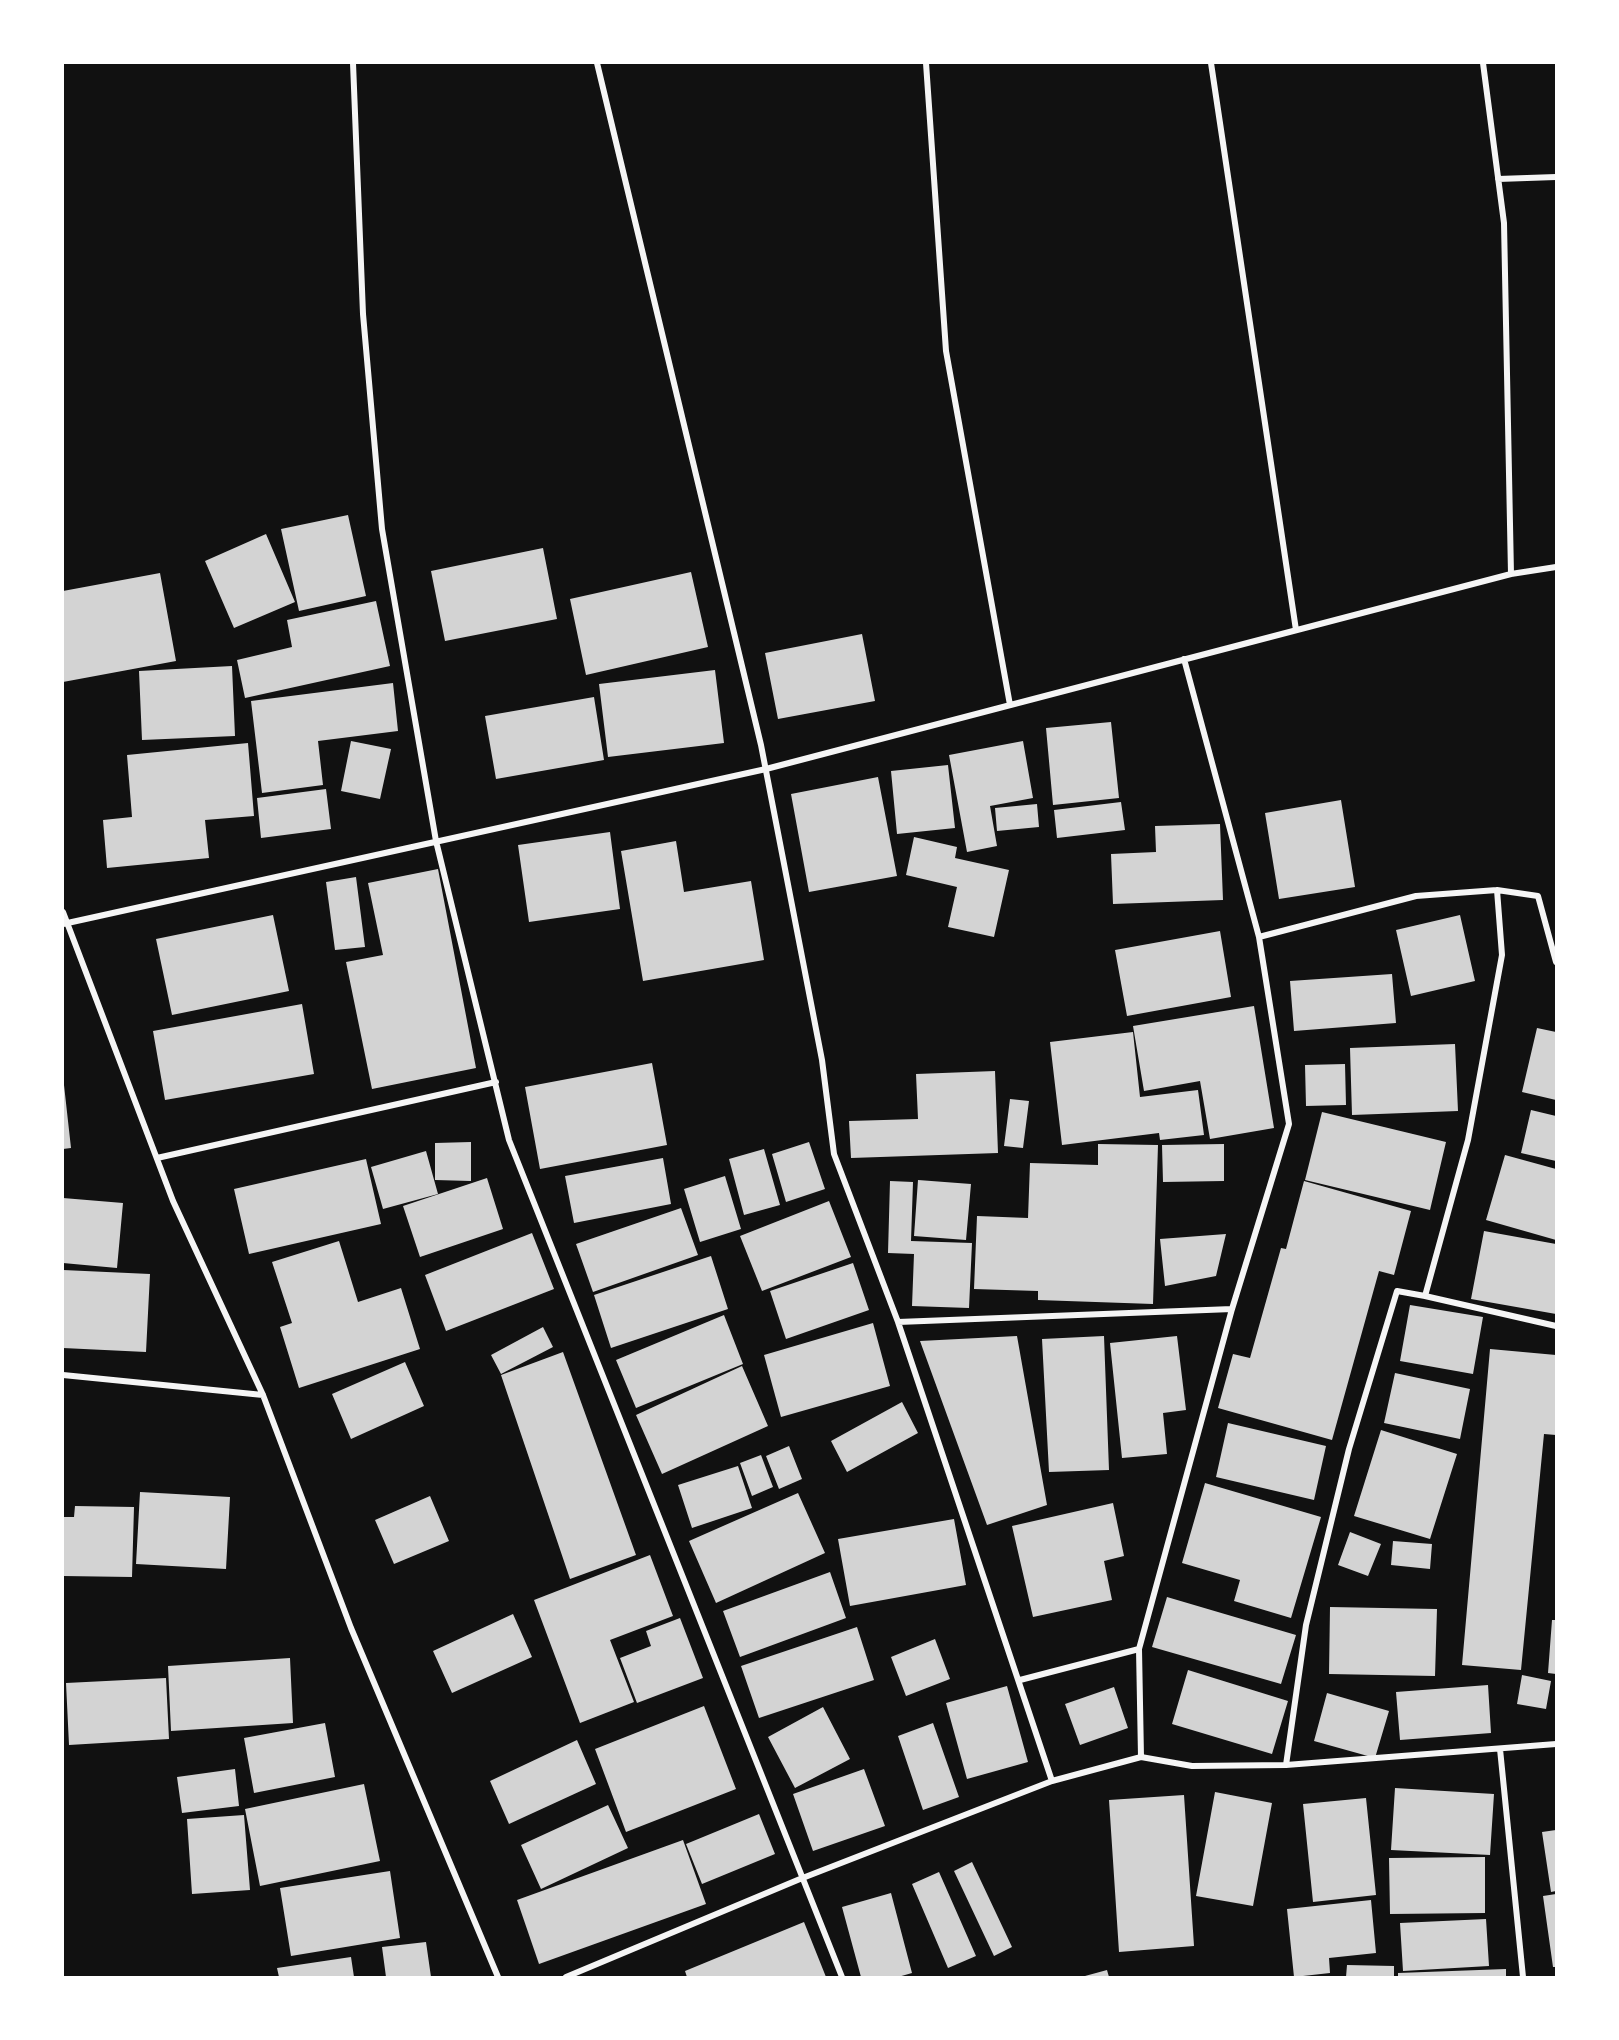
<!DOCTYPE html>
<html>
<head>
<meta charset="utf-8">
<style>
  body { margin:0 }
  #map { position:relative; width:1619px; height:2040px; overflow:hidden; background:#111; font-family:Jost,sans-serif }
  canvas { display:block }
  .frame { position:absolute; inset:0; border:64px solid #fff; pointer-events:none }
</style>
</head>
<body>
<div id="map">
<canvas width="1619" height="2040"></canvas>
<div class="frame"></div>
</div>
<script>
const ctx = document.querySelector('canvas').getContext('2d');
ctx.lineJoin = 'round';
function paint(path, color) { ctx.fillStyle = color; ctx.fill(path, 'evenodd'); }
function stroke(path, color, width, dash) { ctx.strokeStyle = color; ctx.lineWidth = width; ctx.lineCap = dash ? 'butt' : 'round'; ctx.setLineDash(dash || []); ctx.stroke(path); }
const building = new Path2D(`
  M 348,515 L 366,596 L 299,611 L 281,529 Z
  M 266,534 L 295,602 L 234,628 L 205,561 Z
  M 543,548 L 557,619 L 445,641 L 431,571 Z
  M 691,572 L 708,647 L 586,675 L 570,599 Z
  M 160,573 L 176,661 L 63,682 L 63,591 Z
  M 376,601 L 390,666 L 245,698 L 237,660 L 292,647 L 287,620 Z
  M 862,634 L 875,701 L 778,719 L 765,653 Z
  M 232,666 L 235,736 L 142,740 L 139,671 Z
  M 715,670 L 724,743 L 608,757 L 599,684 Z
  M 393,683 L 398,731 L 318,741 L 323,785 L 262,793 L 251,701 Z
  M 594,697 L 604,760 L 496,779 L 485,716 Z
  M 1111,722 L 1119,798 L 1053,805 L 1046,728 Z
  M 351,741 L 391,749 L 380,799 L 341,791 Z
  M 1023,741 L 1033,798 L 990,806 L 997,846 L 967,852 L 949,755 Z
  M 248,743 L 254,816 L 205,820 L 209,858 L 107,868 L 103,820 L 132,817 L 127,755 Z
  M 948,765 L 955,828 L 897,834 L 891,771 Z
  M 878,777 L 897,876 L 809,892 L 791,794 Z
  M 326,789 L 331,829 L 261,838 L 257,798 Z
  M 1341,800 L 1355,887 L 1279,899 L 1265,813 Z
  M 1121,802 L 1125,830 L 1057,838 L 1054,810 Z
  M 1037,804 L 1039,827 L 997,831 L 995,808 Z
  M 1220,824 L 1223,900 L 1113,904 L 1111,854 L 1156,852 L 1155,826 Z
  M 610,832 L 620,909 L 529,922 L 518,845 Z
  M 914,837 L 957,847 L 955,858 L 1009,870 L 994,937 L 948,927 L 957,887 L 906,875 Z
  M 676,841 L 684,892 L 751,881 L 764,960 L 643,981 L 621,851 Z
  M 438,869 L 476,1068 L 372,1089 L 346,962 L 383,955 L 368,883 Z
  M 356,877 L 365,947 L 335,950 L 326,882 Z
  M 273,915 L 289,991 L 172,1015 L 156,939 Z
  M 1460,915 L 1475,981 L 1411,996 L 1396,930 Z
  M 1220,931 L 1231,997 L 1127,1016 L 1115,950 Z
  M 1392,974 L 1396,1023 L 1294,1031 L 1290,981 Z
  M 302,1004 L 314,1074 L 165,1100 L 153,1031 Z
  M 1254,1006 L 1274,1128 L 1210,1139 L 1200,1081 L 1144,1091 L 1133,1026 Z
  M 1537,1028 L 1556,1032 L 1556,1100 L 1522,1092 Z
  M 1133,1032 L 1140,1097 L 1198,1090 L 1204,1135 L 1160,1140 L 1159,1133 L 1062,1145 L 1050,1042 Z
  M 1455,1044 L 1458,1111 L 1352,1115 L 1350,1048 Z
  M 652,1063 L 667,1145 L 540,1169 L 525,1087 Z
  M 1345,1064 L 1346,1105 L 1306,1106 L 1305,1065 Z
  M 995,1071 L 998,1153 L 851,1158 L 849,1121 L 918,1119 L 916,1074 Z
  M 63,1076 L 71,1148 L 63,1149 Z
  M 1010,1099 L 1029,1101 L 1023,1148 L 1004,1146 Z
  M 1531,1110 L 1556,1116 L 1556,1161 L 1521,1153 Z
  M 1322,1112 L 1446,1142 L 1430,1210 L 1305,1180 Z
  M 471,1142 L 471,1181 L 435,1180 L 435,1143 Z
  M 809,1142 L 825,1189 L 786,1202 L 772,1154 Z
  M 1098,1144 L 1158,1145 L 1153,1304 L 1038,1300 L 1038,1291 L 974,1289 L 977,1216 L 1028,1218 L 1030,1163 L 1098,1165 Z
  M 1224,1144 L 1224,1181 L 1163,1182 L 1162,1145 Z
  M 764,1149 L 780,1205 L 744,1215 L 729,1159 Z
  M 426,1151 L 438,1194 L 383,1209 L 371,1167 Z
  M 1505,1155 L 1556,1169 L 1556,1240 L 1486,1220 Z
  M 663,1158 L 671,1204 L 574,1223 L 565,1176 Z
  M 366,1159 L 381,1224 L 249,1254 L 234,1189 Z
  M 725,1176 L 741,1229 L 700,1242 L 684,1189 Z
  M 487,1178 L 503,1229 L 420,1257 L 403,1206 Z
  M 918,1180 L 971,1184 L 966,1240 L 914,1236 Z
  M 890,1181 L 913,1182 L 911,1241 L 972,1243 L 969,1308 L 912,1306 L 914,1254 L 888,1253 Z
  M 1304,1181 L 1411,1211 L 1394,1275 L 1379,1271 L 1332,1440 L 1218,1408 L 1233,1354 L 1250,1358 L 1281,1248 L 1286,1249 Z
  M 63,1198 L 123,1203 L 117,1268 L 63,1263 Z
  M 829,1201 L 851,1257 L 762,1291 L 740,1236 Z
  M 681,1208 L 698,1255 L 593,1292 L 576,1244 Z
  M 1484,1231 L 1556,1244 L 1556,1314 L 1471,1299 Z
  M 532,1233 L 554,1289 L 446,1331 L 425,1275 Z
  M 1226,1234 L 1216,1276 L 1165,1286 L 1160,1239 Z
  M 339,1241 L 358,1302 L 401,1288 L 420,1349 L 299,1388 L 280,1327 L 292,1323 L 272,1262 Z
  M 711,1256 L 728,1309 L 611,1348 L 594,1295 Z
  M 853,1263 L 869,1310 L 786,1339 L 770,1291 Z
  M 63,1270 L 150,1274 L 146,1352 L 63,1348 Z
  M 1410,1305 L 1483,1317 L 1473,1374 L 1400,1361 Z
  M 724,1315 L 743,1364 L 636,1408 L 616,1360 Z
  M 873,1323 L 890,1386 L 781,1417 L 764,1355 Z
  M 543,1327 L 553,1347 L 501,1374 L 491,1355 Z
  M 1017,1336 L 1047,1505 L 987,1525 L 920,1341 Z
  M 1104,1336 L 1109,1470 L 1049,1472 L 1042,1339 Z
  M 1177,1336 L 1186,1410 L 1163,1413 L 1167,1454 L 1122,1458 L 1110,1343 Z
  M 1490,1349 L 1556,1355 L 1556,1435 L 1544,1434 L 1521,1670 L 1462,1665 Z
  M 563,1352 L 636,1555 L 570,1579 L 501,1375 Z
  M 405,1362 L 424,1406 L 351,1439 L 332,1394 Z
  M 742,1366 L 768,1426 L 662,1474 L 636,1415 Z
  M 1395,1373 L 1470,1389 L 1460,1439 L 1384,1423 Z
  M 902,1402 L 918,1433 L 847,1472 L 831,1441 Z
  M 1228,1423 L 1326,1446 L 1314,1500 L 1216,1477 Z
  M 1381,1430 L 1457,1454 L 1430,1539 L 1354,1516 Z
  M 789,1446 L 802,1479 L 779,1489 L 766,1456 Z
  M 761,1455 L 773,1487 L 752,1496 L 740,1463 Z
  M 738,1466 L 752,1508 L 692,1528 L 678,1485 Z
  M 1205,1483 L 1321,1517 L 1291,1618 L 1234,1601 L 1240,1580 L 1182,1563 Z
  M 140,1492 L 230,1497 L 226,1569 L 136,1564 Z
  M 798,1493 L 825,1553 L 716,1603 L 689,1541 Z
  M 430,1496 L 449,1541 L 394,1564 L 375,1520 Z
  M 1113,1503 L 1124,1556 L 1104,1561 L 1112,1600 L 1033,1617 L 1012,1526 Z
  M 75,1506 L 134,1507 L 132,1577 L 63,1576 L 63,1517 L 74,1517 Z
  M 954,1519 L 966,1585 L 850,1606 L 838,1539 Z
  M 1350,1532 L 1381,1544 L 1368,1576 L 1338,1565 Z
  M 1393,1541 L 1432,1544 L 1430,1569 L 1391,1565 Z
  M 650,1555 L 673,1616 L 610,1640 L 634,1702 L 580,1723 L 534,1600 Z
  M 830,1572 L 846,1618 L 740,1657 L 723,1611 Z
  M 1167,1597 L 1296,1635 L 1281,1684 L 1152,1647 Z
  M 1330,1607 L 1437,1609 L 1435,1676 L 1329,1674 Z
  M 513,1614 L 532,1657 L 452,1693 L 433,1651 Z
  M 680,1618 L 703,1678 L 637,1703 L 620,1658 L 651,1646 L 646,1631 Z
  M 1552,1620 L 1556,1620 L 1556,1674 L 1548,1673 Z
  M 857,1627 L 874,1680 L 759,1718 L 741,1666 Z
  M 935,1639 L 950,1679 L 906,1696 L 891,1657 Z
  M 290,1658 L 293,1723 L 171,1731 L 168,1666 Z
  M 1188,1670 L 1288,1701 L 1272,1754 L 1172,1724 Z
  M 1522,1675 L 1551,1681 L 1546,1709 L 1517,1704 Z
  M 166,1678 L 169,1739 L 69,1745 L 66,1683 Z
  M 1488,1685 L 1491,1733 L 1400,1740 L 1396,1692 Z
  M 1007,1686 L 1028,1762 L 967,1779 L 946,1703 Z
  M 1114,1687 L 1128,1728 L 1080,1745 L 1065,1704 Z
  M 1327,1693 L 1389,1711 L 1375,1758 L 1314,1741 Z
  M 704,1706 L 736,1789 L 626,1832 L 595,1749 Z
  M 823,1707 L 850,1759 L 795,1788 L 768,1737 Z
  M 325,1723 L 335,1777 L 254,1793 L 244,1738 Z
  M 933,1723 L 959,1797 L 923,1810 L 898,1736 Z
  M 577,1740 L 596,1784 L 509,1824 L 490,1781 Z
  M 235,1769 L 239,1806 L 182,1813 L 177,1777 Z
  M 864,1769 L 885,1826 L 813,1851 L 793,1794 Z
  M 364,1784 L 380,1861 L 260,1886 L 245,1809 Z
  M 1395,1788 L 1494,1794 L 1490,1855 L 1391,1850 Z
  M 1215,1792 L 1272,1803 L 1253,1906 L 1196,1896 Z
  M 1184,1795 L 1194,1946 L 1119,1952 L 1109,1800 Z
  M 1366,1798 L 1376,1895 L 1313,1902 L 1303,1804 Z
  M 608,1805 L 628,1848 L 541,1889 L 521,1845 Z
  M 759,1814 L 775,1854 L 702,1884 L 686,1844 Z
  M 244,1815 L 250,1890 L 192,1894 L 187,1819 Z
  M 1556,1830 L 1556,1891 L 1551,1892 L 1542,1832 Z
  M 683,1840 L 706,1904 L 539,1964 L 517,1900 Z
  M 1485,1857 L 1485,1913 L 1390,1914 L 1389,1858 Z
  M 972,1862 L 1012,1947 L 994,1956 L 954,1871 Z
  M 390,1871 L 400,1938 L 291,1956 L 280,1888 Z
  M 939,1872 L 976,1956 L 948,1968 L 912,1884 Z
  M 891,1893 L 912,1973 L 898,1977 L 861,1977 L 842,1907 Z
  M 1556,1894 L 1556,1967 L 1553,1967 L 1543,1896 Z
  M 1371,1900 L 1376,1953 L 1329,1958 L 1330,1973 L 1294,1977 L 1287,1909 Z
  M 1486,1919 L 1489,1966 L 1403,1971 L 1400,1923 Z
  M 804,1922 L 826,1977 L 687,1977 L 685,1971 Z
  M 426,1942 L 431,1977 L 386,1977 L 382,1947 Z
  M 351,1957 L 354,1977 L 279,1977 L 277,1968 Z
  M 1347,1965 L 1394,1966 L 1394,1977 L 1346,1977 Z
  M 1506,1969 L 1506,1977 L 1398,1977 L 1398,1973 Z
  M 1107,1970 L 1109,1977 L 1085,1977 L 1085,1976 Z`);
const minor = new Path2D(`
  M 353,63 L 363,314 L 382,529 L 436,841 L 509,1140 L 842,1977
  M 597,63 L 761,745 L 822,1060 L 834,1154 L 898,1322 L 1052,1781
  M 926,63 L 946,351 L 1010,705
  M 1211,63 L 1296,630
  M 1498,179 L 1556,177
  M 1511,574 L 1556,567
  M 63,912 L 173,1201 L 263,1395 L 351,1628 L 498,1977
  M 63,924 L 766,769 L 1511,574 L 1504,223 L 1483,63
  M 1259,937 L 1416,896 L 1497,890 L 1538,896 L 1556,962
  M 157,1158 L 496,1082
  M 1425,1296 L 1556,1326
  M 898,1322 L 1232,1309
  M 63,1375 L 263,1395
  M 1139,1649 L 1141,1757
  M 1020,1680 L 1139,1649 L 1232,1309 L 1289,1124 L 1259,937 L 1184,659
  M 1500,1749 L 1523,1977
  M 1286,1765 L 1306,1625 L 1349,1449 L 1397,1291 L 1425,1296 L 1468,1140 L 1502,955 L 1497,890
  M 566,1977 L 800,1879 L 1052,1781 L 1141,1757 L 1192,1766 L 1286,1765 L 1556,1744`);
paint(building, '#d3d3d3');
stroke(minor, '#f5f5f5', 6);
</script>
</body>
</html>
